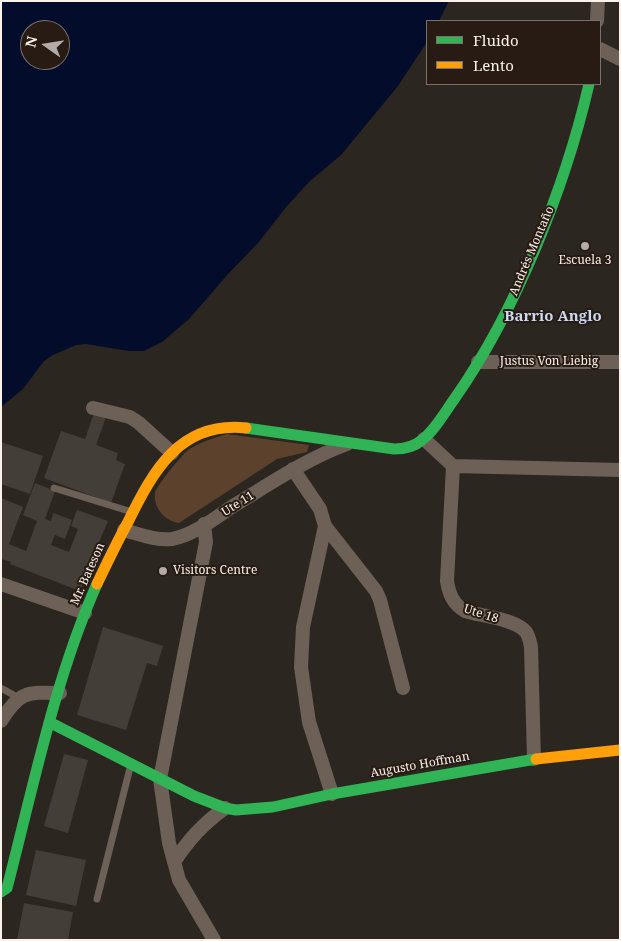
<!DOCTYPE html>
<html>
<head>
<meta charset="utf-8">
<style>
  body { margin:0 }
  #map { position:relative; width:621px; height:941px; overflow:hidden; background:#2c2621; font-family:"Noto Serif",serif }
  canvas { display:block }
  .frame { position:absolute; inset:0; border:2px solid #fbf2ec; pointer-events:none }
  .legend { position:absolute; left:426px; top:20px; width:175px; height:65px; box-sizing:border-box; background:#271b13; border:1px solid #7c716a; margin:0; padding:6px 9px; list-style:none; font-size:15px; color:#fbf2ec }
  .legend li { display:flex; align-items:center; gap:10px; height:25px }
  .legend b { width:25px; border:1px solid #7c716a }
  .north { position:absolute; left:20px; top:20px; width:50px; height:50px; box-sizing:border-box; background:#271b13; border:1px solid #7c716a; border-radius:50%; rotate:283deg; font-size:14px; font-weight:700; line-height:20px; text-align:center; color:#fbf2ec }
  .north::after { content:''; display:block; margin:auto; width:18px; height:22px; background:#b3aba5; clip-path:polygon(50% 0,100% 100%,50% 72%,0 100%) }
</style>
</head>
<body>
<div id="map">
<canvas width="621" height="941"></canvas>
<div class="frame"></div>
<ul class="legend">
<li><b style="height:6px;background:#30b455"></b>Fluido</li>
<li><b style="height:6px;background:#ff9f0a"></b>Lento</li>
</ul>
<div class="north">N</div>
</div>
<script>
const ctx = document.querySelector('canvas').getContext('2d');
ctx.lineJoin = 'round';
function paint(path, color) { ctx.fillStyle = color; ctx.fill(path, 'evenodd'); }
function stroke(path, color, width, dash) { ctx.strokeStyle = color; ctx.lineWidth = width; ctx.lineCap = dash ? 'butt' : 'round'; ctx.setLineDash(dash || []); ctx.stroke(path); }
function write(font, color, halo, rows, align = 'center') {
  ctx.font = font + ' "Noto Serif",serif'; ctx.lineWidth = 4; ctx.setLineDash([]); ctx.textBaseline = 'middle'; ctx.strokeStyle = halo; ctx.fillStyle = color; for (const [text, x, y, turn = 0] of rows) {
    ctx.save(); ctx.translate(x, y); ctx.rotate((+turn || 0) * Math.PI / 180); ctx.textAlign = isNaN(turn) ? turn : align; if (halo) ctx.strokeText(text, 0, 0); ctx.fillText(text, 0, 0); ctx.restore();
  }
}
const green = new Path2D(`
  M 227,434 L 309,445 L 307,452 L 277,459 L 179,523 C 165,521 153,508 155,493 C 157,485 181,456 188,450 C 200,442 214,438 227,434 Z`);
const water = new Path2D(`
  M 1,1 L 449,1 L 439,21 L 427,21 L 427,42 L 398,86 L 341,155 L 310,181 L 287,206 L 258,243 L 229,273 L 189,319 L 162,342 L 144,351 L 129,351 L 86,344 L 76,345 L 53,355 L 44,361 L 23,389 L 1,407 ZM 30,30 L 60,30 L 60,60 L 30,60 Z`);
const building = new Path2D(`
  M 94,413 L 106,417 L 96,445 L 118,453 L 116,460 L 125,464 L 111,503 L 44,478 L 61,431 L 85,439 Z
  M 1,442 L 43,456 L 30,494 L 1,484 Z
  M 35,483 L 55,491 L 45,519 L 51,521 L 53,513 L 72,520 L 65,539 L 55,535 L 51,545 L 69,552 L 78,529 L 71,526 L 77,510 L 108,521 L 94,554 L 96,555 L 91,570 L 89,569 L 80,591 L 10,564 L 11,562 L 1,559 L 1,498 L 23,507 L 9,544 L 26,551 L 37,521 L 23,515 Z
  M 103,627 L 163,646 L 157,666 L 147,663 L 126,730 L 77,715 Z
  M 64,754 L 88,760 L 68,833 L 44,826 Z
  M 36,850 L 86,860 L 76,906 L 26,895 Z
  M 24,903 L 73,912 L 68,940 L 17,940 Z`);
const lane = new Path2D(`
  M 54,488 L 132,512
  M 1,688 L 19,698
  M 97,899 L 131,764`);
const street = new Path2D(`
  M 597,21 L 598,1
  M 600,49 L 620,59
  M 478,362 L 620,362
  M 93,408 L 130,417 L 139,423 L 172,453
  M 424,439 L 453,466 L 447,581 C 449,594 453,604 465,611 C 481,616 516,619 526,632 C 529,636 530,642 531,647 L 534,759
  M 453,466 L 620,470
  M 293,469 L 320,509 L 325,526 L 303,627 L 301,667 L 309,722 L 332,794
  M 204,524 L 206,542 L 160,779 L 169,843 L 179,880 L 214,940
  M 325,526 L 376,591 L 380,600 L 403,688
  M 124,530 C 139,534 156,541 172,539 C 194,535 215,518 233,506 C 270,484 306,459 347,444
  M 1,584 L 85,613
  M 1,721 C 20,691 27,692 60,693
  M 174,862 C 189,839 203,824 225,808`);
const fast = new Path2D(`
  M 246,428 L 394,449 C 404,449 414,447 422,440 C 435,430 445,412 455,398 C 516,311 565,188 589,84
  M 51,723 L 194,796 L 225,808 L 236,810 L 273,807 L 332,794 L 536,759
  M 1,892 L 7,888 C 33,788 55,678 97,584`);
const slow = new Path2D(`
  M 97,584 C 107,563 117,542 128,522 C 153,471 180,421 246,428
  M 536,759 L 620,750`);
const markers = [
  [585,246,5,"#b3aba5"],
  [163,571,5,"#b3aba5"]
];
const streetNames = [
  ["Andrés Montaño",532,251,-67],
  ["Justus Von Liebig",549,362],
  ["Ute 11",238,504,-32],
  ["Mr. Bateson",88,574,-66],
  ["Ute 18",481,614,18],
  ["Augusto Hoffman",420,765,-10]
];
const poiNames = [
  ["Escuela 3",585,261],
  ["Visitors Centre",173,571,"left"]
];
const quarterNames = [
  ["Barrio Anglo",553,317]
];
paint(green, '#5c412d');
paint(water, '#040c2b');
paint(building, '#443e39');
stroke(lane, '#6c6057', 7);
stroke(street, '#6c6057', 14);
stroke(fast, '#30b455', 11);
stroke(slow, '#ff9f0a', 11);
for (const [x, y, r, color] of markers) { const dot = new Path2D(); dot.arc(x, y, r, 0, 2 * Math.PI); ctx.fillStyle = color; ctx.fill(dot); stroke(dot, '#271b13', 2); }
write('12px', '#fbf2ec', '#271b13', streetNames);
write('12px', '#fbf2ec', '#271b13', poiNames);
write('bold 15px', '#cadaf4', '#271b13', quarterNames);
</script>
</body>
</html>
